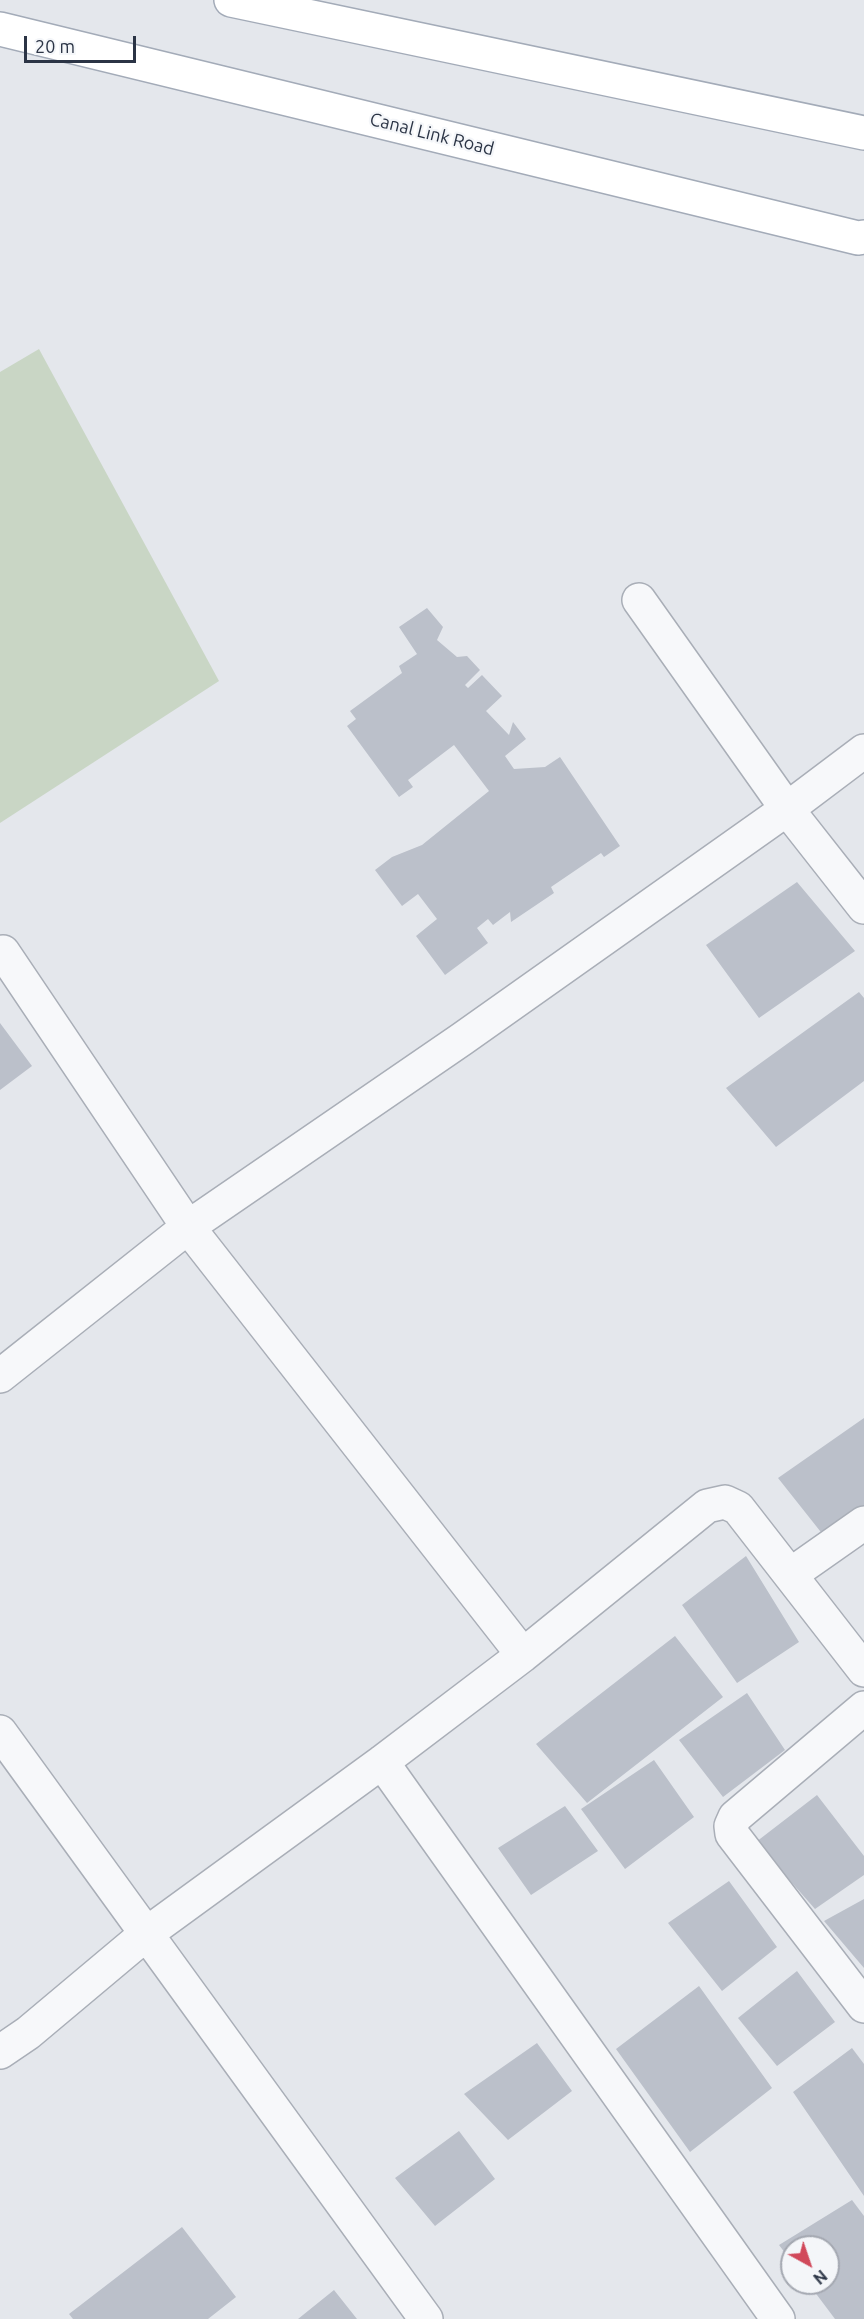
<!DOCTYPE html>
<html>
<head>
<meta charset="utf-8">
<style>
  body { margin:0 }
  #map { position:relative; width:864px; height:2319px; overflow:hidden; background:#e4e7ec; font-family:Ubuntu,sans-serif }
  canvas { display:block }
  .north { position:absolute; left:780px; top:2235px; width:60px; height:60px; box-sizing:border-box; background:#f4f6f9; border:2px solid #a4a8b1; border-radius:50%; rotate:140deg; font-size:16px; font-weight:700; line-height:24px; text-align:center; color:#2b3445 }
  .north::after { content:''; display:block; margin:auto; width:21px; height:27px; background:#d1495b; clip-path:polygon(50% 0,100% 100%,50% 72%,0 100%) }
  .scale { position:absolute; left:24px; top:36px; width:112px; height:27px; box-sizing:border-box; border:3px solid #2b3445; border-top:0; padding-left:8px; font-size:18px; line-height:21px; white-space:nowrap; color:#2b3445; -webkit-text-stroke:4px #f4f6f9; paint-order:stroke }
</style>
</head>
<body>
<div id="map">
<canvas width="864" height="2319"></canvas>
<div class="north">N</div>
<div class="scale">20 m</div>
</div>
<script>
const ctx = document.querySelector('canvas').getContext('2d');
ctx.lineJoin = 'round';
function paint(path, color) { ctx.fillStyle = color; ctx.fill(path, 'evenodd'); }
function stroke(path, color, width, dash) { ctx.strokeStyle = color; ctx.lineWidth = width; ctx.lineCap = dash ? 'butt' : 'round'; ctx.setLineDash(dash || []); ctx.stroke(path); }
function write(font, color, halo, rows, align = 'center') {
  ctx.font = font + ' Ubuntu,sans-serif'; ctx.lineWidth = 4.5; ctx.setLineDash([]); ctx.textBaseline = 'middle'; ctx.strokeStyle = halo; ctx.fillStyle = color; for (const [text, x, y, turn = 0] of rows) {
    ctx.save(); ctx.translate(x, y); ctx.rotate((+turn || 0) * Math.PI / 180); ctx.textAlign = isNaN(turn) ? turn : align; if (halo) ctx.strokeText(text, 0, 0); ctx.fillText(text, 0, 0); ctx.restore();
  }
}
const green = new Path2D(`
  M 39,349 L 219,681 L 0,823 L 0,372 Z`);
const building = new Path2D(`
  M 427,608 L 443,627 L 437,640 L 457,657 L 467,656 L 480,670 L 465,685 L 468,688 L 482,675 L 502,696 L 486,711 L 509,735 L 513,722 L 526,739 L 505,756 L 514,769 L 545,767 L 560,757 L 620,846 L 604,857 L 601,853 L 551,887 L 554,893 L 511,922 L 510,912 L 493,925 L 488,919 L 477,928 L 488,943 L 445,975 L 416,936 L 437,919 L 418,894 L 402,906 L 375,870 L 392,857 L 422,845 L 489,791 L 454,745 L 408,780 L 413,787 L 399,797 L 347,726 L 356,719 L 350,711 L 402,673 L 399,666 L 417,654 L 399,627 Z
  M 797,882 L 855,951 L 759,1018 L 706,945 Z
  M 859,992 L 864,998 L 864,1081 L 776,1147 L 726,1088 Z
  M 0,1023 L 32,1066 L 0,1090 Z
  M 864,1418 L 864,1508 L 824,1536 L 778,1478 Z
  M 746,1556 L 799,1642 L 737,1683 L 682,1605 Z
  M 675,1636 L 723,1697 L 587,1803 L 536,1744 Z
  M 747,1693 L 785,1750 L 723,1797 L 679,1740 Z
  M 654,1760 L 694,1817 L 625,1869 L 581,1809 Z
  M 817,1795 L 864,1856 L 864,1875 L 815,1909 L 756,1842 Z
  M 565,1806 L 598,1851 L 531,1895 L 498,1848 Z
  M 729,1881 L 777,1947 L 722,1991 L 668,1923 Z
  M 864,1899 L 864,1968 L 824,1921 Z
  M 797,1971 L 835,2022 L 777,2066 L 738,2018 Z
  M 699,1986 L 772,2088 L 690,2152 L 616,2049 Z
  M 537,2043 L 572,2091 L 508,2140 L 464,2094 Z
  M 852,2048 L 864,2064 L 864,2196 L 793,2092 Z
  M 459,2131 L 495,2179 L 435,2226 L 395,2178 Z
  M 852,2200 L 864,2216 L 864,2319 L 835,2319 L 808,2283 L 828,2283 L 828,2247 L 792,2247 L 792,2262 L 779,2245 Z
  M 182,2227 L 236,2297 L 208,2319 L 73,2319 L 69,2314 Z
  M 334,2290 L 357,2319 L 298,2319 Z`);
const minor = new Path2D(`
  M 639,600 L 787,809 L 864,907
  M 3,952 L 188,1227 L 523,1655
  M 0,1376 L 188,1227 L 462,1039 L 787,809 L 864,751
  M 790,1575 L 864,1523
  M 864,1708 L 735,1817 L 731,1826 L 732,1834 L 864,2006
  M 0,1732 L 426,2319
  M 382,1762 L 778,2319
  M 0,2052 L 28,2033 L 146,1934 L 382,1762 L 523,1655 L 707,1506 L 725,1502 L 738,1508 L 864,1670`);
const primary = new Path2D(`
  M 231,0 L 864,133
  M 0,29 L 858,238 L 864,237`);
const streetNames = [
  ["Canal Link Road",432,134,14]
];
paint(green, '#c9d6c5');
paint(building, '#bbc0ca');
stroke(minor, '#a9aeb7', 36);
stroke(primary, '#a3abb8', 36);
stroke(minor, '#f7f8fa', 33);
stroke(primary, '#fff', 33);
write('18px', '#2b3445', '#f4f6f9', streetNames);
</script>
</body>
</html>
